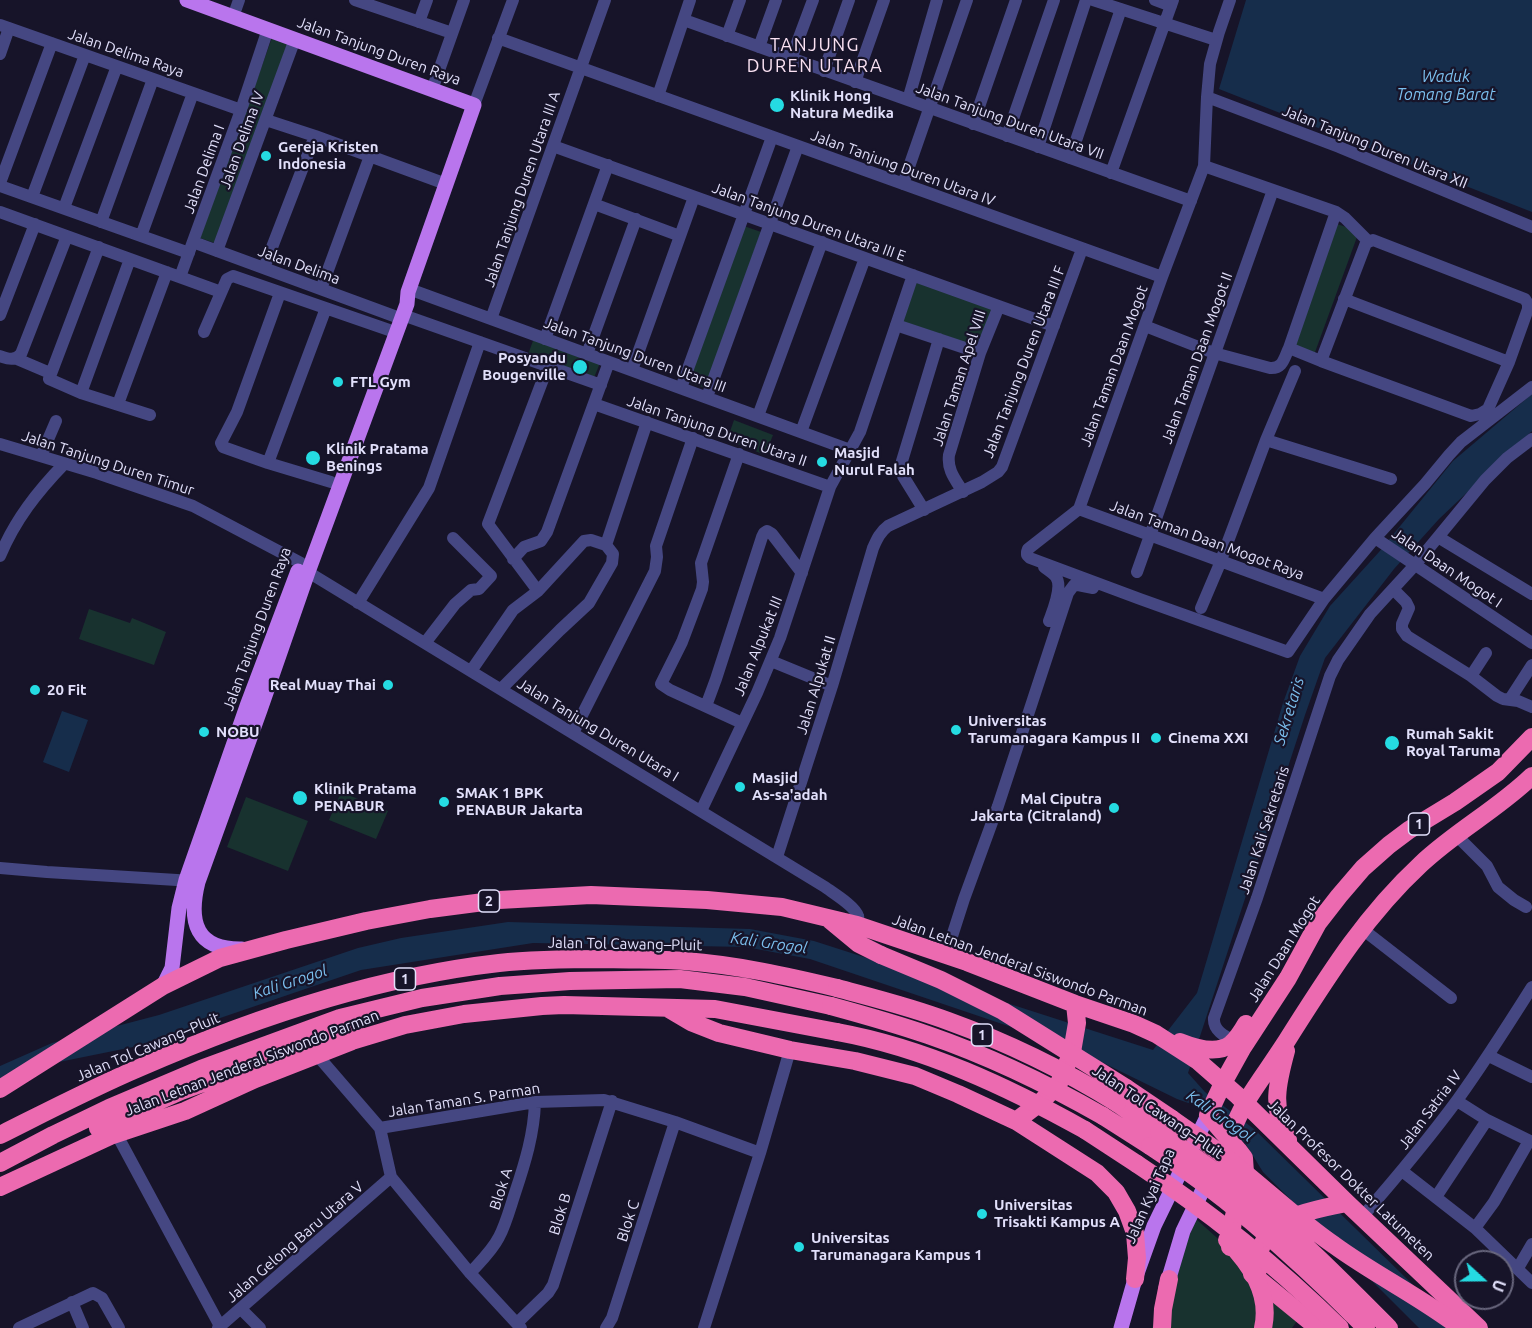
<!DOCTYPE html>
<html>
<head>
<meta charset="utf-8">
<style>
  body { margin:0 }
  #map { position:relative; width:1532px; height:1328px; overflow:hidden; background:#171429; font-family:Ubuntu,sans-serif }
  canvas { display:block }
  .north { position:absolute; left:1454px; top:1250px; width:60px; height:60px; box-sizing:border-box; background:#171429; border:2px solid #68667d; border-radius:50%; rotate:111deg; font-size:16px; font-weight:700; line-height:24px; text-align:center; color:#e2e0fb }
  .north::after { content:''; display:block; margin:auto; width:21px; height:27px; background:#25dbe2; clip-path:polygon(50% 0,100% 100%,50% 72%,0 100%) }
</style>
</head>
<body>
<div id="map">
<canvas width="1532" height="1328"></canvas>
<div class="north">U</div>
</div>
<script>
const ctx = document.querySelector('canvas').getContext('2d');
ctx.lineJoin = 'round';
function paint(path, color) { ctx.fillStyle = color; ctx.fill(path, 'evenodd'); }
function stroke(path, color, width, dash) { ctx.strokeStyle = color; ctx.lineWidth = width; ctx.lineCap = dash ? 'butt' : 'round'; ctx.setLineDash(dash || []); ctx.stroke(path); }
function write(font, color, halo, rows, align = 'center') {
  ctx.font = font + ' Ubuntu,sans-serif'; ctx.lineWidth = 4.5; ctx.setLineDash([]); ctx.textBaseline = 'middle'; ctx.strokeStyle = halo; ctx.fillStyle = color; for (const [text, x, y, turn = 0] of rows) {
    ctx.save(); ctx.translate(x, y); ctx.rotate((+turn || 0) * Math.PI / 180); ctx.textAlign = isNaN(turn) ? turn : align; if (halo) ctx.strokeText(text, 0, 0); ctx.fillText(text, 0, 0); ctx.restore();
  }
}
const green = new Path2D(`
  M 273,35 L 289,40 L 215,243 L 200,238 Z
  M 1334,223 L 1355,230 L 1357,237 L 1314,355 L 1287,344 Z
  M 744,226 L 761,232 L 705,388 L 688,382 Z
  M 917,280 L 995,309 L 980,348 L 902,323 Z
  M 534,338 L 600,363 L 591,385 L 526,360 Z
  M 734,420 L 773,435 L 765,455 L 727,440 Z
  M 89,609 L 130,623 L 132,618 L 166,632 L 154,665 L 79,639 Z
  M 341,792 L 388,811 L 376,839 L 329,820 Z
  M 246,797 L 308,821 L 288,871 L 227,847 Z
  M 1196,1219 L 1302,1314 L 1292,1328 L 1152,1328 Z`);
const water = new Path2D(`
  M 1246,0 L 1532,0 L 1532,212 L 1219,89 Z
  M 1532,394 L 1532,431 L 1439,519 L 1394,569 L 1325,658 L 1305,715 L 1188,1073 L 1205,1092 L 1254,1129 L 1457,1328 L 1419,1328 L 1263,1172 L 1245,1143 L 1211,1111 L 1177,1099 L 1081,1052 L 1020,1030 L 810,959 L 746,947 L 533,943 L 361,970 L 138,1046 L 59,1062 L 0,1082 L 0,1066 L 52,1043 L 159,1015 L 358,948 L 401,938 L 508,922 L 750,929 L 814,941 L 1153,1050 L 1197,993 L 1283,703 L 1300,656 L 1330,606 L 1379,552 L 1453,461 Z
  M 62,711 L 88,720 L 69,772 L 43,762 Z`);
const minor = new Path2D(`
  M 355,0 L 452,33
  M 1093,0 L 1216,40
  M 1155,0 L 1171,6
  M 1230,0 L 1219,32 L 1210,64 L 1207,97 L 1204,166 L 1162,277 L 1079,509 L 1028,549 L 1027,552 L 1027,555 L 1030,558 L 1140,599 L 1288,652 L 1324,599 L 1375,538 L 1425,484 L 1449,455 L 1461,442 L 1532,387
  M 233,17 L 239,0
  M 684,20 L 1191,201
  M 419,22 L 427,0
  M 0,25 L 241,110
  M 727,36 L 740,0
  M 498,38 L 1162,277
  M 759,47 L 776,0
  M 0,54 L 9,28
  M 791,59 L 813,0
  M 824,71 L 849,0
  M 855,82 L 884,0
  M 432,90 L 464,0
  M 658,96 L 690,0
  M 1207,97 L 1339,147 L 1532,227
  M 908,100 L 937,0
  M 474,105 L 513,0
  M 266,120 L 315,136 L 446,184
  M 973,124 L 1016,0
  M 1007,136 L 1054,0
  M 553,146 L 1054,326
  M 1038,147 L 1086,0
  M 1070,158 L 1121,9
  M 1204,166 L 1336,212 L 1345,218 L 1368,241
  M 1111,173 L 1173,0
  M 0,183 L 52,43
  M 903,184 L 967,0
  M 0,186 L 189,253
  M 32,197 L 85,55
  M 594,204 L 680,236
  M 64,208 L 117,66
  M 0,212 L 221,292
  M 101,222 L 153,79
  M 141,236 L 193,93
  M 193,242 L 394,316
  M 99,247 L 49,379 L 81,393 L 150,415
  M 217,251 L 295,39
  M 264,268 L 315,136
  M 180,277 L 241,110 L 268,29
  M 321,289 L 370,156
  M 409,289 L 850,450
  M 280,293 L 237,412 L 221,443 L 223,447 L 268,463 L 331,482
  M 1344,299 L 1509,362
  M 0,315 L 35,224
  M 403,315 L 601,385
  M 491,319 L 605,0
  M 896,325 L 980,353
  M 1145,326 L 1214,353 L 1270,368 C 1283,369 1284,358 1289,348 L 1336,212
  M 204,332 L 227,279 L 233,276 L 389,330
  M 545,339 L 608,165
  M 1289,348 L 1321,361 L 1471,416 L 1480,414 L 1488,409 L 1509,362 L 1528,309 L 1528,304 L 1525,299 L 1373,240 L 1366,243 L 1321,361
  M 587,354 L 636,219
  M 0,356 C 8,359 15,361 21,354 L 67,236
  M 17,359 L 50,373
  M 632,370 L 694,197
  M 681,388 L 772,137
  M 81,393 L 130,259
  M 707,397 L 798,146
  M 118,404 L 167,272
  M 594,404 L 830,487
  M 758,416 L 822,242
  M 801,432 L 865,258
  M 1266,440 L 1391,479
  M 0,444 L 97,473 L 193,506 L 301,563
  M 739,454 L 701,563 L 703,582 L 702,589 L 682,642 L 661,684 L 670,690 L 742,723
  M 41,456 L 56,421
  M 268,463 L 326,308
  M 963,492 C 955,479 947,470 949,455 L 980,353 L 999,306
  M 1079,509 L 1324,599
  M 924,510 L 903,476 L 902,469 L 902,461 L 939,339
  M 1438,537 L 1532,594
  M 1375,538 L 1532,643
  M 606,545 L 647,422
  M 0,556 C 15,520 37,492 64,464
  M 513,559 L 524,547 L 541,541 L 547,532 L 609,362
  M 1044,567 C 1048,570 1053,573 1056,577 C 1063,587 1053,610 1049,621
  M 308,572 L 825,887 C 833,893 855,906 858,916 C 859,919 858,922 857,925
  M 1137,572 L 1273,190
  M 1393,589 L 1406,602 L 1409,608 L 1402,624 L 1402,629 L 1407,636 L 1471,676 L 1497,696 L 1503,699 L 1518,701 L 1532,707
  M 538,591 L 488,524 L 548,366
  M 358,603 L 429,488 L 480,342
  M 1201,608 L 1218,568 L 1266,440 L 1295,371
  M 425,643 L 455,604 L 471,590 L 479,589 L 491,576 L 453,538
  M 771,661 L 832,686
  M 471,671 L 513,610 L 538,591 L 584,541 L 591,540 L 606,545
  M 1471,676 L 1486,653
  M 501,689 L 560,630 L 589,603 L 612,563 L 613,554 L 606,545
  M 1510,699 L 1532,665
  M 706,706 L 716,679 L 762,537 L 764,533 L 767,531 L 772,534 L 802,573
  M 573,733 L 655,571 L 657,557 L 656,546 L 693,438
  M 701,811 L 757,693 L 780,638 L 830,487 L 860,432 L 913,275
  M 1456,835 L 1487,866 L 1498,887 L 1514,900 L 1526,907
  M 777,857 L 832,686 L 873,548 C 877,539 880,532 888,526 L 982,482 L 998,472 L 1002,467 L 1082,249
  M 0,868 L 47,872 L 193,881
  M 1361,928 L 1451,998
  M 946,955 L 964,899 L 998,806 L 1068,593 L 1074,585 L 1078,585 L 1093,588
  M 1234,1041 C 1224,1036 1213,1030 1214,1018 L 1257,898 L 1330,676 L 1338,660 L 1370,614 L 1415,565 L 1485,480 L 1507,458 L 1532,439
  M 317,1055 L 380,1128 L 391,1177 L 470,1273 L 521,1328
  M 1489,1056 L 1532,1077
  M 1457,1101 L 1487,1120 L 1532,1142
  M 380,1128 L 535,1102 L 604,1100 L 675,1122 L 760,1153
  M 116,1133 L 220,1326
  M 1402,1171 L 1475,1228 L 1532,1283
  M 1436,1197 L 1487,1120
  M 1362,1217 C 1395,1179 1428,1140 1458,1099 C 1484,1063 1508,1025 1532,987
  M 1475,1228 L 1494,1202 L 1529,1141
  M 1518,1268 L 1532,1244
  M 470,1273 C 480,1262 492,1251 499,1237 C 506,1224 510,1208 515,1193 C 525,1163 534,1134 535,1102
  M 72,1302 L 83,1328
  M 241,1309 L 260,1328
  M 517,1323 L 548,1293 L 553,1285 L 612,1101
  M 19,1328 L 93,1293 L 102,1298 L 119,1328
  M 218,1328 L 391,1177
  M 606,1328 L 612,1318 L 675,1122
  M 704,1328 L 760,1153 L 790,1050`);
const major = new Path2D(`
  M 187,0 L 474,105 L 408,292 L 407,304 L 308,572 L 260,710 L 198,882 C 188,922 196,950 242,949
  M 163,986 L 172,968 L 179,908 L 186,880 L 247,706 L 298,571
  M 1166,1288 L 1183,1231 L 1209,1177
  M 1121,1328 L 1135,1279 L 1154,1226 L 1208,1115`);
const highway = new Path2D(`
  M 830,920 L 859,944 L 881,955
  M 669,1009 L 691,1022 L 719,1033 L 790,1050 L 855,1061 L 915,1076 L 958,1094 L 1016,1121 L 1097,1173 L 1116,1192 L 1127,1211 L 1135,1233 L 1137,1258 L 1135,1279
  M 1180,1042 C 1195,1048 1217,1055 1231,1044 C 1237,1039 1242,1031 1246,1024
  M 1286,1051 C 1277,1084 1271,1108 1288,1140
  M 1126,1088 L 1172,1119
  M 0,1089 L 163,986 L 220,958 L 286,940 L 366,921 L 430,909 L 499,900 L 591,895 L 707,900 L 782,907 L 857,925 L 967,962 L 1075,1004 L 1134,1024 L 1156,1034 L 1198,1061 L 1238,1096 L 1347,1203 L 1479,1328
  M 1117,1103 L 1159,1132
  M 1103,1116 L 1150,1146
  M 1016,1121 L 1041,1102 L 1059,1083 L 1072,1052 L 1077,1023 L 1075,1004
  M 98,1128 L 181,1091 L 331,1036 L 355,1029
  M 1085,1130 L 1137,1164
  M 0,1135 C 46,1112 92,1088 139,1068 C 253,1018 375,977 499,963 C 535,959 572,959 608,959 C 634,960 660,959 685,961 C 737,965 787,976 837,988
  M 1228,1139 C 1234,1127 1239,1113 1246,1102 C 1260,1079 1277,1057 1291,1034 C 1331,971 1367,914 1421,864 C 1456,831 1498,809 1532,776
  M 0,1163 L 53,1135 L 109,1108 L 201,1069 L 340,1018 L 422,998 L 500,986 L 570,981 L 680,979 L 745,987 L 831,1006
  M 0,1187 L 110,1136 L 185,1111 L 255,1079 L 352,1041 L 405,1025 L 464,1014 L 542,1006 L 564,1005 L 715,1009 L 837,1032
  M 1230,1247 L 1233,1220 L 1245,1173 L 1244,1158 L 1238,1150 L 1208,1115 L 1223,1083 L 1243,1047 L 1288,978 L 1318,923 L 1339,896 L 1363,868 L 1389,845 L 1409,830 L 1455,802 L 1498,772 L 1532,737
  M 1260,1267 C 1254,1251 1269,1229 1284,1221 C 1298,1213 1331,1206 1347,1203
  M 1252,1274 L 1318,1328
  M 1162,1328 L 1163,1309 L 1169,1279`);
const highwayBridge = new Path2D(`
  M 881,955 L 941,980 L 1003,1011 L 1126,1088
  M 837,988 C 874,998 911,1007 948,1021 C 1006,1042 1064,1070 1117,1103
  M 831,1006 C 864,1015 896,1024 928,1035 C 989,1056 1047,1084 1103,1116
  M 837,1032 C 925,1048 1008,1087 1085,1130
  M 1172,1119 C 1193,1134 1215,1148 1235,1165 C 1268,1191 1299,1221 1334,1245 C 1375,1275 1421,1297 1461,1328
  M 1159,1132 C 1193,1156 1227,1179 1259,1205 C 1305,1243 1347,1286 1389,1328
  M 1150,1146 C 1229,1197 1300,1261 1366,1328
  M 1137,1164 C 1210,1212 1278,1267 1340,1328
  M 1227,1240 C 1250,1264 1271,1293 1263,1328`);
const markers = [
  [777,105,8,"#25dbe2"],
  [266,156,6,"#25dbe2"],
  [580,367,8,"#25dbe2"],
  [338,382,6,"#25dbe2"],
  [313,458,8,"#25dbe2"],
  [822,462,6,"#25dbe2"],
  [388,685,6,"#25dbe2"],
  [35,690,6,"#25dbe2"],
  [956,730,6,"#25dbe2"],
  [204,732,6,"#25dbe2"],
  [1156,738,6,"#25dbe2"],
  [1392,743,8,"#25dbe2"],
  [740,787,6,"#25dbe2"],
  [300,798,8,"#25dbe2"],
  [444,802,6,"#25dbe2"],
  [1114,808,6,"#25dbe2"],
  [982,1214,6,"#25dbe2"],
  [799,1247,6,"#25dbe2"]
];
const shields = [
  [1419,824,21],
  [489,901,21],
  [405,979,21],
  [982,1035,21]
];
const shieldNames = [
  ["1",1419,824],
  ["2",489,901],
  ["1",405,979],
  ["1",982,1035]
];
const streetNames = [
  ["Jalan Tanjung Duren Raya",379,51,20],
  ["Jalan Delima Raya",126,53,19],
  ["Jalan Tanjung Duren Utara VII",1010,121,20],
  ["Jalan Delima IV",242,140,-70],
  ["Jalan Tanjung Duren Utara XII",1375,147,22],
  ["Jalan Tanjung Duren Utara IV",903,168,20],
  ["Jalan Delima I",204,169,-70],
  ["Jalan Tanjung Duren Utara III A",522,189,-71],
  ["Jalan Tanjung Duren Utara III E",809,222,20],
  ["Jalan Delima",299,265,20],
  ["Jalan Tanjung Duren Utara III",635,355,20],
  ["Jalan Taman Daan Mogot II",1197,358,-70],
  ["Jalan Tanjung Duren Utara III F",1024,362,-69],
  ["Jalan Taman Daan Mogot",1114,366,-70],
  ["Jalan Taman Apel VIII",959,378,-72],
  ["Jalan Tanjung Duren Utara II",717,431,19],
  ["Jalan Tanjung Duren Timur",108,463,18],
  ["Jalan Taman Daan Mogot Raya",1207,540,20],
  ["Jalan Daan Mogot I",1447,568,34],
  ["Jalan Tanjung Duren Raya",257,629,-70],
  ["Jalan Alpukat III",758,646,-68],
  ["Jalan Alpukat II",816,685,-73],
  ["Jalan Tanjung Duren Utara I",598,730,31],
  ["Jalan Kali Sekretaris",1264,830,-72],
  ["Jalan Tol Cawang–Pluit",625,944,1],
  ["Jalan Daan Mogot",1284,949,-58],
  ["Jalan Letnan Jenderal Siswondo Parman",1020,965,20],
  ["Jalan Tol Cawang–Pluit",148,1047,-23],
  ["Jalan Letnan Jenderal Siswondo Parman",252,1063,-21],
  ["Jalan Taman S. Parman",464,1100,-9],
  ["Jalan Satria IV",1430,1110,-53],
  ["Jalan Tol Cawang–Pluit",1158,1112,34],
  ["Jalan Profesor Dokter Latumeten",1351,1180,44],
  ["Blok A",501,1189,-72],
  ["Jalan Kyai Tapa",1150,1196,-66],
  ["Blok B",560,1214,-73],
  ["Blok C",628,1221,-72],
  ["Jalan Gelong Baru Utara V",295,1242,-41]
];
const poiNames = [
  ["Klinik Hong",790,96],
  ["Natura Medika",790,113],
  ["Gereja Kristen",278,147],
  ["Indonesia",278,164],
  ["Posyandu",566,358,"right"],
  ["Bougenville",566,375,"right"],
  ["FTL Gym",350,382],
  ["Klinik Pratama",326,449],
  ["Benings",326,466],
  ["Masjid",834,453],
  ["Nurul Falah",834,470],
  ["Real Muay Thai",376,685,"right"],
  ["20 Fit",47,690],
  ["Universitas",968,721],
  ["Tarumanagara Kampus II",968,738],
  ["NOBU",216,732],
  ["Rumah Sakit",1406,734],
  ["Royal Taruma",1406,751],
  ["Cinema XXI",1168,738],
  ["Masjid",752,778],
  ["As-sa'adah",752,795],
  ["Klinik Pratama",314,789],
  ["PENABUR",314,806],
  ["SMAK 1 BPK",456,793],
  ["PENABUR Jakarta",456,810],
  ["Mal Ciputra",1102,799,"right"],
  ["Jakarta (Citraland)",1102,816,"right"],
  ["Universitas",994,1205],
  ["Trisakti Kampus A",994,1222],
  ["Universitas",811,1238],
  ["Tarumanagara Kampus 1",811,1255]
];
const waterNames = [
  ["Waduk",1446,77],
  ["Tomang Barat",1446,95],
  ["Sekretaris",1289,711,-73],
  ["Kali Grogol",769,943,8],
  ["Kali Grogol",290,982,-18],
  ["Kali Grogol",1220,1116,35]
];
const quarterNames = [
  ["TANJUNG",815,45],
  ["DUREN UTARA",815,66]
];
paint(green, '#18322f');
paint(water, '#162d4b');
stroke(minor, '#454782', 12);
stroke(major, '#b975ed', 15);
stroke(highway, '#ec6ab0', 18);
stroke(highwayBridge, '#ec6ab0', 18);
for (const [x, y, r, color] of markers) { const dot = new Path2D(); dot.arc(x, y, r, 0, 2 * Math.PI); ctx.fillStyle = color; ctx.fill(dot); stroke(dot, '#171429', 2); }
for (const [x, y, w] of shields) { const box = new Path2D(); box.roundRect(x - w / 2, y - 11, w, 22, 4.5); ctx.fillStyle = '#171429'; ctx.fill(box); stroke(box, '#e2e0fb', 1.5); }
write('bold 14px', '#e2e0fb', null, shieldNames);
write('15px', '#e2e0fb', '#171429', streetNames);
write('bold 15px', '#e2e0fb', '#171429', poiNames, 'left');
write('italic 16px', '#7bbfee', '#171429', waterNames);
ctx.letterSpacing = '1.5px';
write('18px', '#fbe2f3', '#171429', quarterNames);
ctx.letterSpacing = '0px';
</script>
</body>
</html>
